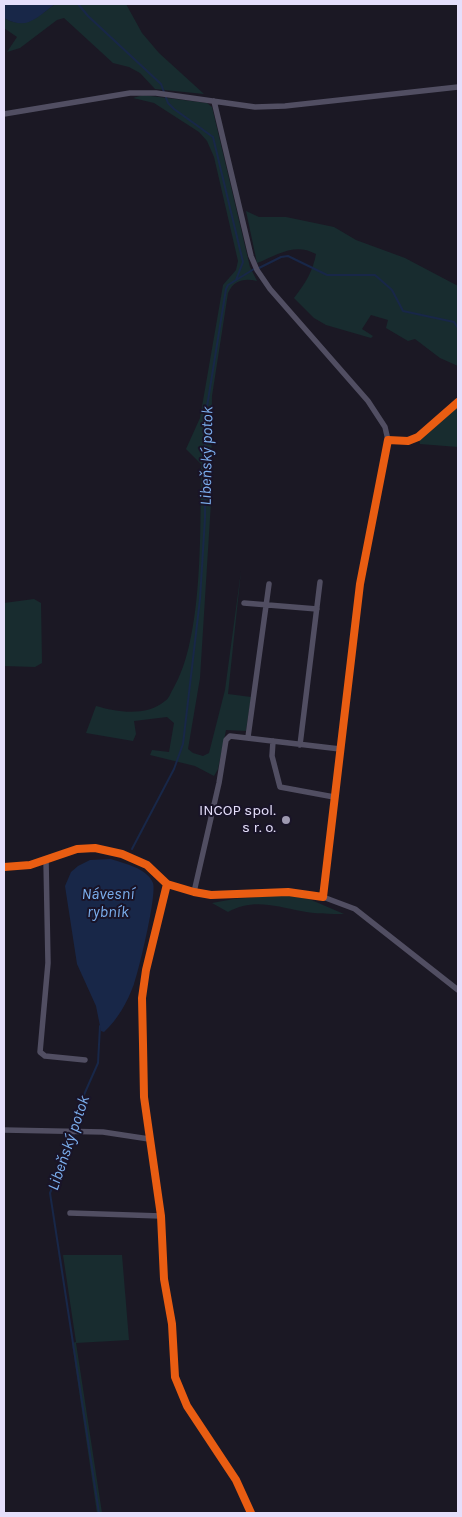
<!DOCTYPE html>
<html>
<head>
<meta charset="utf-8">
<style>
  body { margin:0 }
  #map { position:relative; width:462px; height:1517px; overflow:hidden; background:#1b1824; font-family:Karla,sans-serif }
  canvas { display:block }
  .frame { position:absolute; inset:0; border:5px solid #e5dffb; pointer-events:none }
</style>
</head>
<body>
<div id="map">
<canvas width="462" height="1517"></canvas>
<div class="frame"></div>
</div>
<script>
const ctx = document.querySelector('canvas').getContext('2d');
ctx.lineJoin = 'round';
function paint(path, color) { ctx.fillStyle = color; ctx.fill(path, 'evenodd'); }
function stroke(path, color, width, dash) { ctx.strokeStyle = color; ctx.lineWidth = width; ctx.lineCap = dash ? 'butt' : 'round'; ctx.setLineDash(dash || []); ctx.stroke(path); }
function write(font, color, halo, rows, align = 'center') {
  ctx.font = font + ' Karla,sans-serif'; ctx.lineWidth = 4; ctx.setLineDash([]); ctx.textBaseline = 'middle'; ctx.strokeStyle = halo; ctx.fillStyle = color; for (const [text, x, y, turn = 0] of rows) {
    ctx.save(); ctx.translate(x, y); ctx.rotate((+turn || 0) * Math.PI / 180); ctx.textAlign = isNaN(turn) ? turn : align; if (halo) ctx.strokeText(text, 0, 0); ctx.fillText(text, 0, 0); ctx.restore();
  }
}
const green = new Path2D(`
  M 55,4 L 126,4 L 142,33 L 159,53 L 204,94 L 155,89 L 140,73 L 129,67 L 113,63 L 64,18 L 57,20 L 20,48 L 7,52 L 17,37 L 4,28 L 4,18 C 26,30 37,17 55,4 Z
  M 143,95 L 207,103 L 212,107 L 250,267 L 257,281 C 244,278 234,280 228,293 L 212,396 L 211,502 L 200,678 L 188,749 L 193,753 L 203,756 L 209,753 L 225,690 L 241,571 L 228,694 L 251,697 L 246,731 L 226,730 L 218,769 L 214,776 L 195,766 L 150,755 L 152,750 L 169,752 L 174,723 L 167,717 L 134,721 L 136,734 L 133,741 L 86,733 L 96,706 C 117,712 146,717 165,701 C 169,699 171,692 173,689 C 204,638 200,524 201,464 L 186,449 L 200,418 L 223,285 L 236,270 L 238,261 L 214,157 L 207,141 L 199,132 L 154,103 L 133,98 Z
  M 246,211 L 259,217 L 286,217 L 334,227 L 356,240 L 405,258 L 458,286 L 458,366 L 440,358 L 415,339 L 408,341 L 386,328 L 388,320 L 371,315 L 362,329 L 373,336 L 371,338 L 326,325 L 314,318 L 294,298 C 305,284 313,271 316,254 C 295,242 277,255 257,263 Z
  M 458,398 L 458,447 L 420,444 L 418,432 Z
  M 34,599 L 41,603 L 42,663 L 35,667 L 4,666 L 4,603 Z
  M 282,895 L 309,899 L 344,914 C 330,914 315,914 301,911 C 276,906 252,898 228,912 L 212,903 L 234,899 Z
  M 63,1255 L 122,1255 L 129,1340 L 76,1343 L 102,1513 L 97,1513 L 72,1343 L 76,1342 Z`);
const water = new Path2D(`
  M 4,4 L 55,4 C 36,18 27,31 4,18 Z
  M 111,859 C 125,864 147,868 153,883 C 157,895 139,970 134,984 C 127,1003 118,1019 104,1032 L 101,1031 L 96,1006 L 77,964 L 65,886 L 71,872 L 78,866 L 90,860 Z`);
const stream = new Path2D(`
  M 78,4 L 88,16 L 161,84 L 168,103 L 174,109 L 213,137 L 243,262 L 236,280
  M 259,268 L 281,257 L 288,256 L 327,275 L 375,275 L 392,290 L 403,311 L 454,322 L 458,328
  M 132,849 L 174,769 L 183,744 L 200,599 L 205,518 L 205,419 L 226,289 L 228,285 L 254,269
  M 99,1513 L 50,1193 L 74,1134 L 83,1097 L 98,1063 L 100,1026`);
const minor = new Path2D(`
  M 214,101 L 251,256 L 257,270 L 270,289 L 368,401 L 385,427 L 388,440 L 360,584 L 323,897
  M 4,114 L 130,93 L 156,93 L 255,107 L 285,106 L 458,87
  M 244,603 L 317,609
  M 248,737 L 269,584
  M 273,741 L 272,756 L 280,787 L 334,797
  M 300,745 L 320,582
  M 46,860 L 48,963 L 40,1052 L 45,1056 L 85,1060
  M 4,867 L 30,865 L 77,849 L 95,848 L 122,854 L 147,865 L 167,884 L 194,892 L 211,895 L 288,892 L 323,897 L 355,909 L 458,990
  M 167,884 L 146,970 L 142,998 L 144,1097 L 161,1216 L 164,1279 L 172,1324 L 175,1377 L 187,1406 L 217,1450
  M 194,892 L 219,783 L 226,740 L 230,736 L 340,749
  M 4,1130 L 103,1132 L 149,1139
  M 70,1213 L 161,1216`);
const cycleway = new Path2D(`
  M 4,867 L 30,865 L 77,849 L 95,848 L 122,854 L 147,865 L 167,884 L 194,892 L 211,895 L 288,892 L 323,897 L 360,584 L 388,440 L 408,441 L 418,437 L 458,402
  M 167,884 L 146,970 L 142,998 L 143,1044 L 144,1097 L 161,1216 L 164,1279 L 172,1324 L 175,1377 L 187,1406 L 236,1480 L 251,1513`);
const markers = [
  [286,820,5,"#9e99b0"]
];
const poiNames = [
  ["INCOP spol.",276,811],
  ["s r. o.",276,828]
];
const waterNames = [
  ["Libeňský potok",207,456,-89],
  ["Návesní",108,894],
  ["rybník",108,912],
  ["Libeňský potok",69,1143,-71]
];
paint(green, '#182c2f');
paint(water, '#182748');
stroke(stream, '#182748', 2);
stroke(minor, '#514e62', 5.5);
stroke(cycleway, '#e95d12', 8);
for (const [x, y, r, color] of markers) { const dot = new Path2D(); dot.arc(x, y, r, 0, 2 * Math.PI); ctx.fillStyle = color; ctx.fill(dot); stroke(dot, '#191428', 2); }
write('15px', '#e5dffb', '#191428', poiNames, 'right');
write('italic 16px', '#7baeed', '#191428', waterNames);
</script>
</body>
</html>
